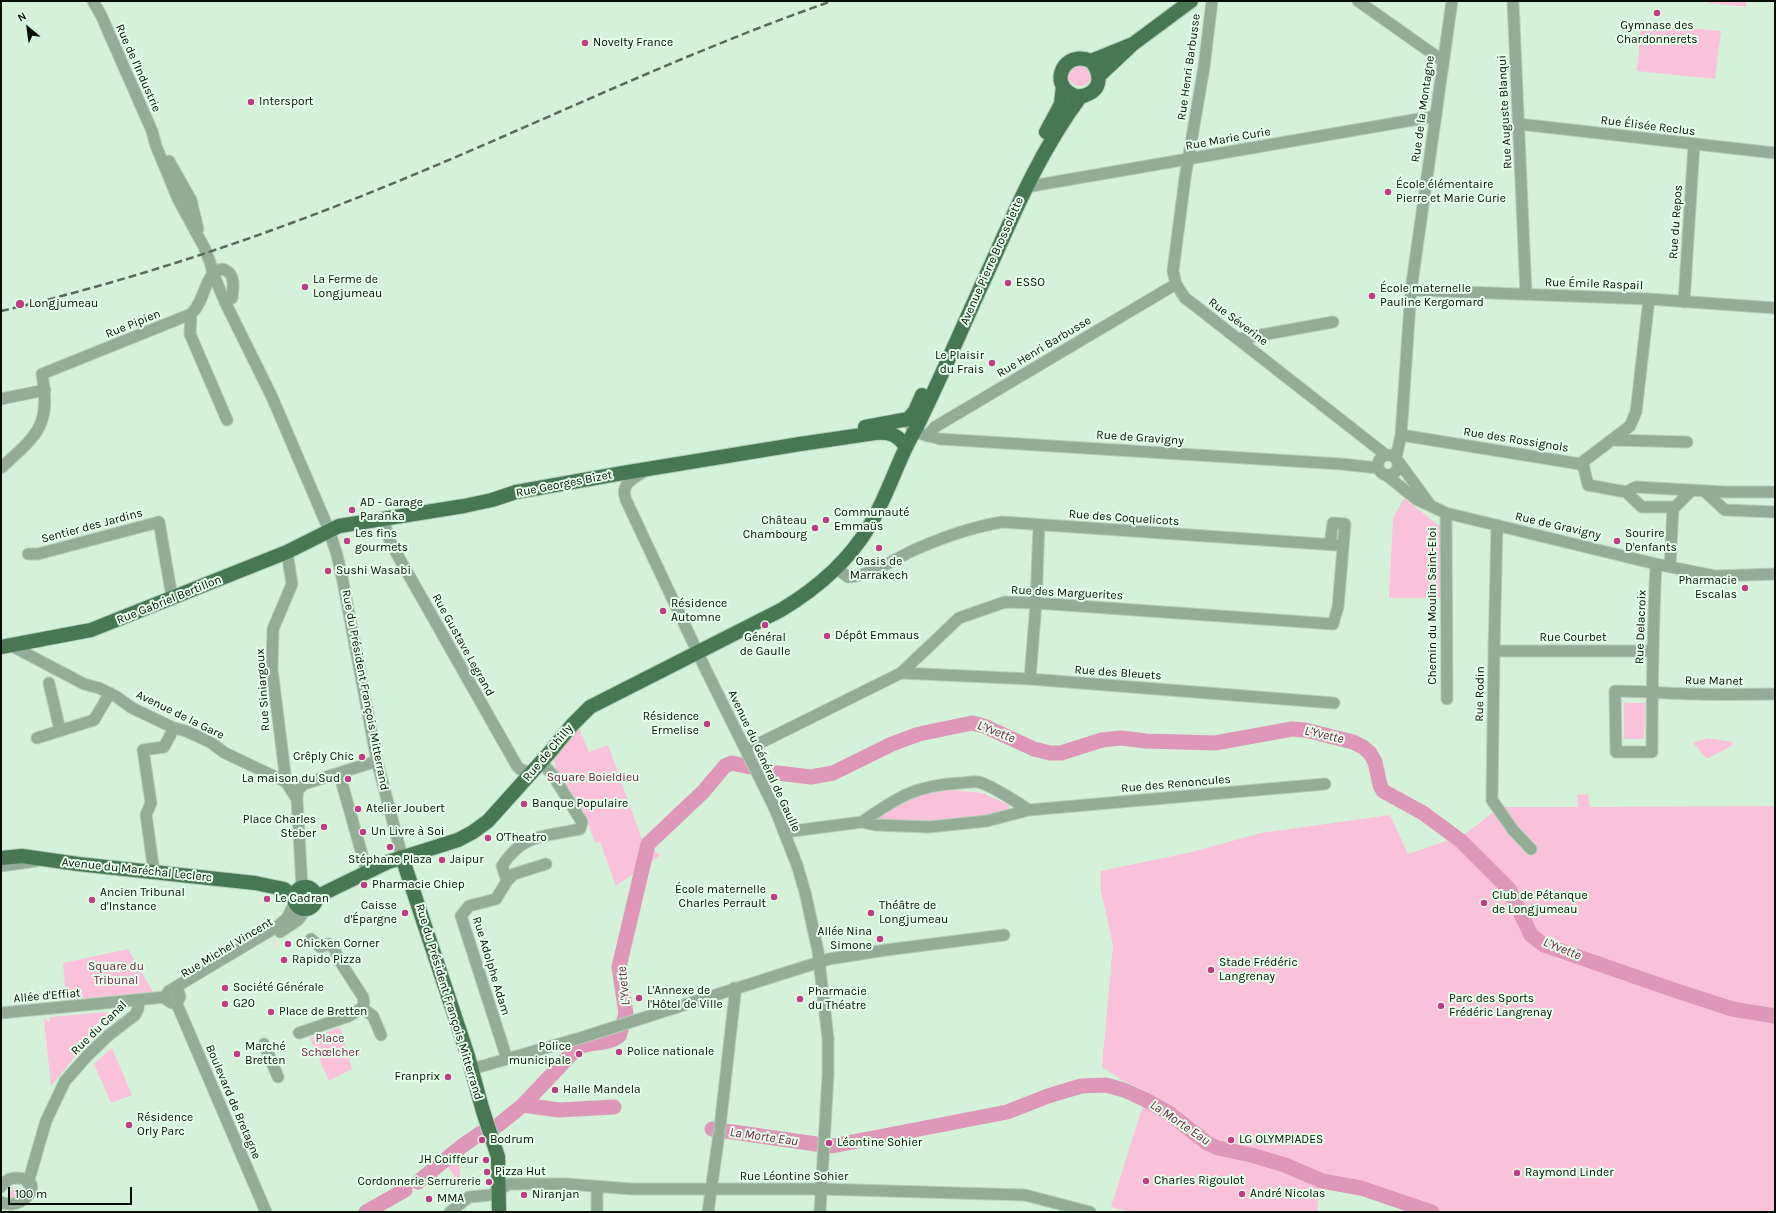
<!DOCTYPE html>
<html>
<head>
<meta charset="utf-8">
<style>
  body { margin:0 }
  #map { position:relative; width:1776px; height:1213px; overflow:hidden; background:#d4f2d9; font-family:Karla,sans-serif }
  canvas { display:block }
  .frame { position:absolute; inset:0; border:2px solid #050e06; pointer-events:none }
  .north { position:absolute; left:8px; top:8px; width:40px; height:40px; -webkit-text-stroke:3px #e5fee9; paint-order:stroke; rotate:331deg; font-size:11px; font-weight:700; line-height:16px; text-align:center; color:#050e06 }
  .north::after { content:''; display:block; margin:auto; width:14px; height:18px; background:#050e06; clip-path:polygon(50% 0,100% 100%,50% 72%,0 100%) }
  .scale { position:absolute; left:8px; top:1187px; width:124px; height:18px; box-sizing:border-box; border:2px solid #050e06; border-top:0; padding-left:5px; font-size:12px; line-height:14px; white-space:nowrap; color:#050e06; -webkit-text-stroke:3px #e5fee9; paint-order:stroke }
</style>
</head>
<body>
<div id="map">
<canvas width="1776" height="1213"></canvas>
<div class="frame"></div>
<div class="north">N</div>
<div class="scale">100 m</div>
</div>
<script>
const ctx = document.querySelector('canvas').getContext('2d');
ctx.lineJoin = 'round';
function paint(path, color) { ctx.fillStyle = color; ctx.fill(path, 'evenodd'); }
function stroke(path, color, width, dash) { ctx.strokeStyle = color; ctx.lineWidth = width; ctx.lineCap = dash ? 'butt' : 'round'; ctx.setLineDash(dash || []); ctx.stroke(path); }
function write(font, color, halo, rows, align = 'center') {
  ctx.font = font + ' Karla,sans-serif'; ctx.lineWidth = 4; ctx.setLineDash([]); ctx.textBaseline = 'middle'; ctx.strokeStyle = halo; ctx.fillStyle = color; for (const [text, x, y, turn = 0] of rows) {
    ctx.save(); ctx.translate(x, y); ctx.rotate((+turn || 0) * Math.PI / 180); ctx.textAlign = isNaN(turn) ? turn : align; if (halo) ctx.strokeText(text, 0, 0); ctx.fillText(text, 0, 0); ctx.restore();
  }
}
const green = new Path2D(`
  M 1706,1 L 1746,1 L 1746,7 L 1709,3 Z
  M 1641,24 L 1721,31 L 1715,79 L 1637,71 Z
  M 1072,64 L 1089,66 L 1092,78 C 1085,90 1071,88 1067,75 Z
  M 1404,498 L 1442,528 L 1443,598 L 1389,598 L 1393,518 Z
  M 1624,703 L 1645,703 L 1644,739 L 1624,739 Z
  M 579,728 L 589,752 L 608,745 L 643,842 L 660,855 C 646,868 630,875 616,886 L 600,842 L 595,843 C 591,832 588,821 583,811 C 573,793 555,778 554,757 Z
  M 1708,738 L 1732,742 L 1732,746 L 1708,758 L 1706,758 L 1693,743 Z
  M 936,788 L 982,793 L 1009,805 L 1009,811 L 992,816 L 929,826 L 881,821 L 877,817 L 892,804 Z
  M 1588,794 L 1590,807 L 1775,806 L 1775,1212 L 1420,1212 L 1357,1190 L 1320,1184 L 1317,1212 L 1131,1212 L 1111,1207 L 1147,1092 L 1122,1080 L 1102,1067 L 1113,945 L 1101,891 L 1101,871 L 1192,852 L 1261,833 L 1390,815 L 1408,854 L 1464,835 L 1500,807 L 1578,807 L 1577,795 Z
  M 128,949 L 153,992 L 66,1000 L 63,963 Z
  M 108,1012 L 107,1016 L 111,1019 L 87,1042 L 51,1086 L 44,1018 L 49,1022 L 50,1017 Z
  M 340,1027 L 352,1069 L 329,1081 L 310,1038 Z
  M 112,1048 L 132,1095 L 111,1103 L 94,1064 Z
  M 453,1160 L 460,1165 L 460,1183 L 447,1166 Z
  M 15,1188 L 22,1192 L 24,1197 L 8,1200 L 9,1193 Z`);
const river = new Path2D(`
  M 760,771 L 811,777 L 833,773 L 892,744 L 919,734 L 972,723 L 984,726 L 1034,749 L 1050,753 L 1061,753 L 1102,740 L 1121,738 L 1146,741 L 1215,743 L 1292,729 L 1305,730 L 1353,742 L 1363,747 L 1370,753 L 1375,762 L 1380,785 L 1383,791 L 1423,813 L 1461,841 L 1509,889 L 1531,935 L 1544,945 L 1671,989 L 1732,1009 L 1775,1016
  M 523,1105 L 559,1110 L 614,1107
  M 712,1129 L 816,1144
  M 832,1146 L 1007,1112 L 1048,1096 L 1081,1086 L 1106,1085 L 1124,1090 L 1146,1100 L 1169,1113 L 1207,1143 L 1218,1148 L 1251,1155 L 1285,1165 L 1322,1181 L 1361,1188 L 1432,1212
  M 418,1182 L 462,1146 L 481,1133 L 497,1126 L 523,1105 L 577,1048 C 590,1041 607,1045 619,1036 L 626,1014 L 619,967 L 648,844 L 703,792 L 725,766 L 732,763 L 750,767
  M 366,1212 L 405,1190`);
const minor = new Path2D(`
  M 93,1 L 101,15 L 152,131 L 156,146 L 178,199 L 204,247 L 210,262 L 213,273 L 225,302 L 272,397 L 329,530 L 337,555 L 343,582 L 377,761 L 402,857
  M 1212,1 L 1204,67 L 1185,178 L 1173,271 L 1176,284 L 1185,298 L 1193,304 L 1386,455
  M 1358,1 L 1443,61
  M 1513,1 L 1526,294
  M 1519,124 L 1775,153
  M 169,161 L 191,200 L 198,229
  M 1026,187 L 1436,116
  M 1411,290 L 1649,299 L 1775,308
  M 1684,302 L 1694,145
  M 191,314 L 190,334 L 227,420
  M 1239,339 L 1333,322
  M 1,399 L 45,390
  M 911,426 L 914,432 L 940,439 L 1341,464 L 1378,468
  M 1401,435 L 1580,464 L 1630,426 L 1636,412 L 1649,299
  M 927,436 L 935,427 L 1176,284
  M 1613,440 L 1687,442
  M1378 465a10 10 0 1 1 20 0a10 10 0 1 1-20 0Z
  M 1396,458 L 1401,435 L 1411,290 L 1452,1
  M 1398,461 L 1431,506
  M 1580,464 L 1584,468 L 1588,485 L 1626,492
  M 1,468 C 38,434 51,426 42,374 L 191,314 C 203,303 203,287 212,275 C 215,271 221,268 225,270 C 236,275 233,289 232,298 L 225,302
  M 645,471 C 632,479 620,484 626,500 L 705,668 L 775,809 L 797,865 L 805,892 L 818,951 L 828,1039 L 828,1075 L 820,1212
  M 1386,475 L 1416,499 L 1446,513 L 1656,564 L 1715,576 L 1775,574
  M 1692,490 L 1675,507 L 1642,507 L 1626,492 L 1636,487 L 1725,492 L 1775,492
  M 1704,491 L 1725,510 L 1775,512
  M 1446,513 L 1447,699
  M 383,519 L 390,541 L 398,556 L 517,766 L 520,769 L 531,773
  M 1497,525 L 1494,651 L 1492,800 L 1513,830 L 1531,849
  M 28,554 L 38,554 L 159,522 L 172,597
  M 1656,564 C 1653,627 1652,689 1652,752 L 1616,752 L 1615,691 C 1643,691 1671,694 1698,694 C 1724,695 1749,694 1775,694
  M 1670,567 L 1673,507
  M 836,568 L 848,577 C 868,577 895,559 914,550 C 941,538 973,527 1002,522 L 1336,545
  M 8,644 L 84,684 L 99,688 L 117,697 L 132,708 L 174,728 L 186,731 L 210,742 L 225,753 L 286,782 L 297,799
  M 1494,651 L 1653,651
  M 901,673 L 1030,679 L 1334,703
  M 1030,679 L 1036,603 L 1039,525
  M 49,683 L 60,730
  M 37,738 L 94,720 L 110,693
  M 746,750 L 901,673 L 959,618 L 1005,602 L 1036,603 L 1333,624 L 1338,607 L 1345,524 L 1333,523 L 1330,544
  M 339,773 L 367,872
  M 286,782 L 272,669 L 273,629 L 292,584 L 287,552
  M 862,822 C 896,798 916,785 960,783 C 965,783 972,781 978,782 C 990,784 1018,803 1029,810
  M 785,832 L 862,822 L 875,825 L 929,827 L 987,821 L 1029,810 L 1325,784
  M 1,866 L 36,861
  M 154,872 L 146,815 L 151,803 L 143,750 L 164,747 L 174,728
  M 507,881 L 514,874 L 546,864
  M 302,887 L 297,799 L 298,790 L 304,784 L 377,761
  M 280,932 L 298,920 L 306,909
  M 311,939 L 320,947 L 329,944 L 334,948 L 339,960 L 363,997 L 364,1002 L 362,1008
  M 173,990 L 179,993 L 180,997 L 178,1001 L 172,1003 L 167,1000 L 166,995 L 169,991 L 278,926 L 287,918 L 295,903
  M 176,1002 L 266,1212
  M 362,1008 L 373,1016 L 381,1035
  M 1,1013 L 166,997
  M 299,1033 L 349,1016 L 362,1008
  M 264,1044 L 278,1077
  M 507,1059 L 461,916 L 469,906 L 496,899 L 507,881 L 502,866 C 523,833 545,837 580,829 L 582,822 L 552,774 L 541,762
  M 472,1069 L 580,1038 L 829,959 L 886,950 L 1004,935
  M 720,1127 L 735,994 L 734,988
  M 28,1183 L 46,1121 L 65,1081 L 88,1055 L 109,1035 L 135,1015 L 138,1009 L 139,1001
  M 1,1187 C 4,1182 9,1178 16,1178 C 49,1178 23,1213 1,1202
  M 597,1187 L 597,1212
  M 450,1212 L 469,1197 L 491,1195 L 509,1184 L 567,1184 L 632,1189 L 821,1189 L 1025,1195 L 1090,1212
  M 708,1212 L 719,1134`);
const major = new Path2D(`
  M 1091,61 C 1100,71 1103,87 1088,94 C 1083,97 1078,97 1073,95 C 1048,84 1064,49 1091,61 L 1133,44
  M 1099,76 L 1133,44 L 1191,1
  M 1046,132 L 1061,104 L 1063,86
  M 865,427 L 908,419 L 915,411 L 922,395
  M 1,647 L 91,630 L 287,552 L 339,526 L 464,506 L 492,500 L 516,492 L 623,473 L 800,444 L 875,433 C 890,432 897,434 906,447
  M 402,857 L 468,1056 L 482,1108 L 498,1157 L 499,1212
  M 1,858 L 22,856 L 78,864 L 255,883 L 284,889 L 294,897
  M294 898a11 11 0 1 1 22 0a11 11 0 1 1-22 0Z
  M 316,897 L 388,862 L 458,840 L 473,832 L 488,821 L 550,752 L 572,725 L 590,707 L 781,610 C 816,589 849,561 870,525 C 885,500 894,472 907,445 C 912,435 918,426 922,416 C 946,367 967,316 990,267 C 1016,208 1042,148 1081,96`);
const rail = new Path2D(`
  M 1,311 C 130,281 256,239 379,189 C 530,128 677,55 832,1`);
const markers = [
  [1657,13,4,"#bf3d85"],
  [585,43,4,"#bf3d85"],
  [251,102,4,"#bf3d85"],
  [1388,192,4,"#bf3d85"],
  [1008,283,4,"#bf3d85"],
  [305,287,4,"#bf3d85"],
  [1372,296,4,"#bf3d85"],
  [20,304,5,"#bf3d85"],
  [992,363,4,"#bf3d85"],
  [352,510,4,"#bf3d85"],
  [826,520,4,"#bf3d85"],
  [815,528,4,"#bf3d85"],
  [347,541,4,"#bf3d85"],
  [1617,541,4,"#bf3d85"],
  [879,548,4,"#bf3d85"],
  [328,571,4,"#bf3d85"],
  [1745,588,4,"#bf3d85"],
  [663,611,4,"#bf3d85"],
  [765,625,4,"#bf3d85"],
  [827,636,4,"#bf3d85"],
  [707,724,4,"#bf3d85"],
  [362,757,4,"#bf3d85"],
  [348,779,4,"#bf3d85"],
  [524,804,4,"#bf3d85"],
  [358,809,4,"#bf3d85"],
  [324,827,4,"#bf3d85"],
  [363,832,4,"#bf3d85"],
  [488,838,4,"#bf3d85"],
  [390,847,4,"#bf3d85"],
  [442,860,4,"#bf3d85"],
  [364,885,4,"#bf3d85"],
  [774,897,4,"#bf3d85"],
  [267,899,4,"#bf3d85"],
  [92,900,4,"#bf3d85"],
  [1484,903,4,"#bf3d85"],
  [405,913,4,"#bf3d85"],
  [871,913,4,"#bf3d85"],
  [880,939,4,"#bf3d85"],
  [288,944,4,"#bf3d85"],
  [284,960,4,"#bf3d85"],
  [1211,970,4,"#bf3d85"],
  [225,988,4,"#bf3d85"],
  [639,998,4,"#bf3d85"],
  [800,999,4,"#bf3d85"],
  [225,1004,4,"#bf3d85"],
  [1441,1006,4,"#bf3d85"],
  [271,1012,4,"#bf3d85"],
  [619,1052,4,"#bf3d85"],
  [237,1054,4,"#bf3d85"],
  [579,1054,4,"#bf3d85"],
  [448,1077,4,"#bf3d85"],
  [555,1090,4,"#bf3d85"],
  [129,1125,4,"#bf3d85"],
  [482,1140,4,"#bf3d85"],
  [1231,1140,4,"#bf3d85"],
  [829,1143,4,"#bf3d85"],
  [486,1160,4,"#bf3d85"],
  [487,1172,4,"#bf3d85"],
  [1517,1173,4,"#bf3d85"],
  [1146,1181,4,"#bf3d85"],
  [489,1182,4,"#bf3d85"],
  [1242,1194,4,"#bf3d85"],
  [524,1195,4,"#bf3d85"],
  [429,1199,4,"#bf3d85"]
];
const poiNames = [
  ["Gymnase des",1657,26,"center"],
  ["Chardonnerets",1657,40,"center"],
  ["Novelty France",593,43],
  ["Intersport",259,102],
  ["École élémentaire",1396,185],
  ["Pierre et Marie Curie",1396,199],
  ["La Ferme de",313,280],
  ["Longjumeau",313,294],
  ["ESSO",1016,283],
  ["École maternelle",1380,289],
  ["Pauline Kergomard",1380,303],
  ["Longjumeau",29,304],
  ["Le Plaisir",984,356,"right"],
  ["du Frais",984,370,"right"],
  ["AD - Garage",360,503],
  ["Paranka",360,517],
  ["Communauté",834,513],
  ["Emmaüs",834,527],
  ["Château",807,521,"right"],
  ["Chambourg",807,535,"right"],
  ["Les fins",355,534],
  ["gourmets",355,548],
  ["Sourire",1625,534],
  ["D'enfants",1625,548],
  ["Oasis de",879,562,"center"],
  ["Marrakech",879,576,"center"],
  ["Sushi Wasabi",336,571],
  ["Pharmacie",1737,581,"right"],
  ["Escalas",1737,595,"right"],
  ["Résidence",671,604],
  ["Automne",671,618],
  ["Dépôt Emmaus",835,636],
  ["Général",765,638,"center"],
  ["de Gaulle",765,652,"center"],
  ["Résidence",699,717,"right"],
  ["Ermelise",699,731,"right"],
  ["Crêply Chic",354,757,"right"],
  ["La maison du Sud",340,779,"right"],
  ["Banque Populaire",532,804],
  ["Atelier Joubert",366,809],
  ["Place Charles",316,820,"right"],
  ["Steber",316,834,"right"],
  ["Un Livre à Soi",371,832],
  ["O'Theatro",496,838],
  ["Stéphane Plaza",390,860,"center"],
  ["Jaipur",450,860],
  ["Pharmacie Chiep",372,885],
  ["École maternelle",766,890,"right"],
  ["Charles Perrault",766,904,"right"],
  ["Ancien Tribunal",100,893],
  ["d'Instance",100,907],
  ["Club de Pétanque",1492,896],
  ["de Longjumeau",1492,910],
  ["Le Cadran",275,899],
  ["Caisse",397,906,"right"],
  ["d'Épargne",397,920,"right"],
  ["Théâtre de",879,906],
  ["Longjumeau",879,920],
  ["Allée Nina",872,932,"right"],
  ["Simone",872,946,"right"],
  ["Chicken Corner",296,944],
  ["Rapido Pizza",292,960],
  ["Stade Frédéric",1219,963],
  ["Langrenay",1219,977],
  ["Société Générale",233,988],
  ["L'Annexe de",647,991],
  ["l'Hôtel de Ville",647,1005],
  ["Pharmacie",808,992],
  ["du Théatre",808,1006],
  ["Parc des Sports",1449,999],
  ["Frédéric Langrenay",1449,1013],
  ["G20",233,1004],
  ["Place de Bretten",279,1012],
  ["Marché",245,1047],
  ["Bretten",245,1061],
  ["Police",571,1047,"right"],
  ["municipale",571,1061,"right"],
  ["Police nationale",627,1052],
  ["Franprix",440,1077,"right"],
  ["Halle Mandela",563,1090],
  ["Résidence",137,1118],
  ["Orly Parc",137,1132],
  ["Bodrum",490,1140],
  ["LG OLYMPIADES",1239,1140],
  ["Léontine Sohier",837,1143],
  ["JH Coiffeur",478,1160,"right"],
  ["Pizza Hut",495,1172],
  ["Raymond Linder",1525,1173],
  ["Charles Rigoulot",1154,1181],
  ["Cordonnerie Serrurerie",481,1182,"right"],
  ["André Nicolas",1250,1194],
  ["Niranjan",532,1195],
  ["MMA",437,1199]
];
const streetNames = [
  ["Rue Henri Barbusse",1189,67,-82],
  ["Rue de l'Industrie",138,68,66],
  ["Rue de la Montagne",1423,109,-82],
  ["Rue Auguste Blanqui",1505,112,-93],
  ["Rue Élisée Reclus",1648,126,7],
  ["Rue Marie Curie",1228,139,-10],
  ["Rue du Repos",1676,222,-86],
  ["Avenue Pierre Brossolette",992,261,-66],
  ["Rue Émile Raspail",1594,284,2],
  ["Rue Séverine",1238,322,37],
  ["Rue Pipien",133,324,-22],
  ["Rue Henri Barbusse",1044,347,-31],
  ["Rue de Gravigny",1140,438,4],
  ["Rue des Rossignols",1516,440,9],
  ["Rue Georges Bizet",564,484,-11],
  ["Rue des Coquelicots",1124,518,4],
  ["Sentier des Jardins",92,526,-15],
  ["Rue de Gravigny",1558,526,13],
  ["Rue des Marguerites",1067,593,3],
  ["Rue Gabriel Bertillon",169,600,-22],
  ["Chemin du Moulin Saint-Eloi",1433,606,-90],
  ["Rue Delacroix",1641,627,-88],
  ["Rue Courbet",1573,638],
  ["Rue Gustave Legrand",463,645,61],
  ["Rue des Bleuets",1118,673,4],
  ["Rue Manet",1714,681,1],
  ["Rue Siniargoux",263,690,-94],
  ["Rue du Président François Mitterrand",365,690,79],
  ["Rue Rodin",1480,694,-89],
  ["Avenue de la Gare",180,715,26],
  ["Rue de Chilly",548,753,-50],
  ["Avenue du Général de Gaulle",764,761,65],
  ["Rue des Renoncules",1176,784,-5],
  ["Avenue du Maréchal Leclerc",137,870,6],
  ["Rue Michel Vincent",227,948,-31],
  ["Rue Adolphe Adam",491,966,73],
  ["Allée d'Effiat",47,996,-5],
  ["Rue du Président François Mitterrand",449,1002,73],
  ["Rue du Canal",99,1028,-44],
  ["Boulevard de Bretagne",233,1102,67],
  ["Rue Léontine Sohier",794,1177]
];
const parkNames = [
  ["Square Boieldieu",593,778],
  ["Square du",116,967],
  ["Tribunal",116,981],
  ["Place",330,1039],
  ["Schœlcher",330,1053]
];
const waterNames = [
  ["L'Yvette",996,732,21],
  ["L'Yvette",1324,735,13],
  ["L'Yvette",1562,949,22],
  ["L'Yvette",624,986,-96],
  ["La Morte Eau",1180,1123,34],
  ["La Morte Eau",764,1137,8]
];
paint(green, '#f9c2da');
stroke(river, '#de97b8', 15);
stroke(minor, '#b3ceb7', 13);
stroke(major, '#b3ceb7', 16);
stroke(minor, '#92ac96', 11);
stroke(major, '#477852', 14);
stroke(rail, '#5a6b5c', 2.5, [8, 4]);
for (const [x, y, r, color] of markers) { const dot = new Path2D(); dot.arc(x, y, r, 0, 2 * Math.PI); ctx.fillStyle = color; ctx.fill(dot); stroke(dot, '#e5fee9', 1.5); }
write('12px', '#050e06', '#e5fee9', poiNames, 'left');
write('12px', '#050e06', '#e5fee9', streetNames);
write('12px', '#6f1d4b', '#e5fee9', parkNames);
write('italic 13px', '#6d1b49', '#e5fee9', waterNames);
</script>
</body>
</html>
